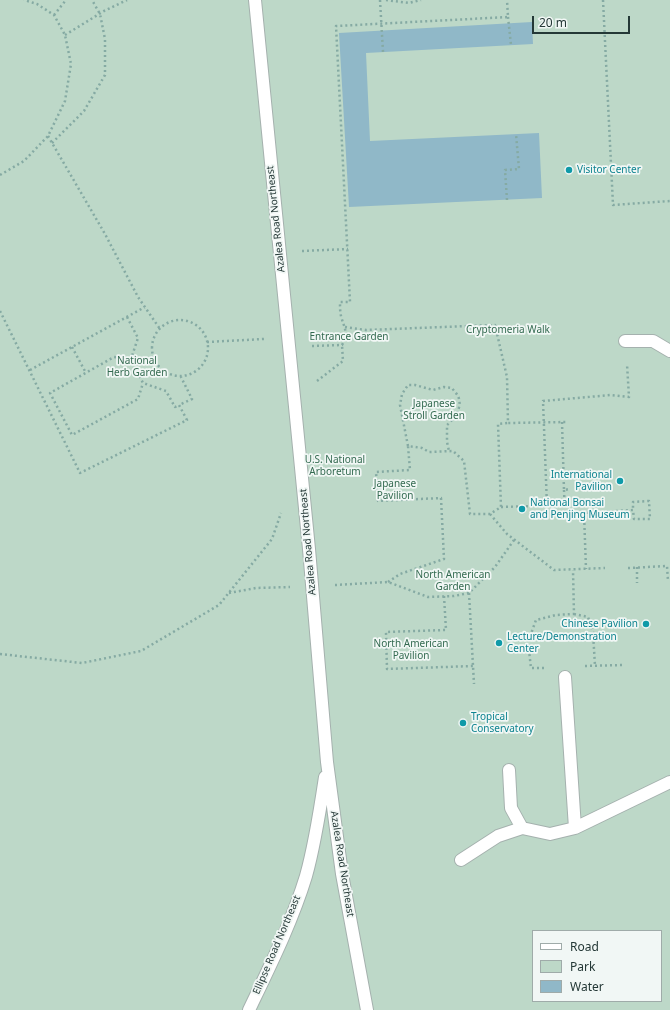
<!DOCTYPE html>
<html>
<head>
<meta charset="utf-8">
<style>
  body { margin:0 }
  #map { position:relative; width:670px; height:1010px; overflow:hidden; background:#e1eae7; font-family:"Noto Sans",sans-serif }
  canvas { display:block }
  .legend { position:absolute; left:532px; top:930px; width:130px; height:72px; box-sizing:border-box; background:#f1f7f5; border:1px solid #9faba9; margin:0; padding:5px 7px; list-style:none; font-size:12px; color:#243836 }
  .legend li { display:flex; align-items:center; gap:8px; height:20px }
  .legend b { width:20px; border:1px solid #9faba9 }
  .scale { position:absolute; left:532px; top:16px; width:98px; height:18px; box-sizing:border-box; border:2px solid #243836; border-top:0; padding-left:5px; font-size:12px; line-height:14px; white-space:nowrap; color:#243836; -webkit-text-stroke:3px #f1f7f5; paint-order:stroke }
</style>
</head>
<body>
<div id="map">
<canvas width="670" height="1010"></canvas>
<ul class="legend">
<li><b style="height:5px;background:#fff"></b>Road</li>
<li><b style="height:11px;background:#bdd8c8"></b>Park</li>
<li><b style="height:11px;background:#90b8c8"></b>Water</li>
</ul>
<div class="scale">20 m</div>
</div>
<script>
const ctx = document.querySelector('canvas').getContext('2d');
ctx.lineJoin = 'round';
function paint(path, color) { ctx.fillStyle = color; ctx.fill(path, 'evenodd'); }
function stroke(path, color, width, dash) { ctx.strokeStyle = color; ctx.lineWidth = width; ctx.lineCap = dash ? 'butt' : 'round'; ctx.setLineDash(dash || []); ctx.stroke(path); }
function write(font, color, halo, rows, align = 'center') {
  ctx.font = font + ' "Noto Sans",sans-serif'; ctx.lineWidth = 3.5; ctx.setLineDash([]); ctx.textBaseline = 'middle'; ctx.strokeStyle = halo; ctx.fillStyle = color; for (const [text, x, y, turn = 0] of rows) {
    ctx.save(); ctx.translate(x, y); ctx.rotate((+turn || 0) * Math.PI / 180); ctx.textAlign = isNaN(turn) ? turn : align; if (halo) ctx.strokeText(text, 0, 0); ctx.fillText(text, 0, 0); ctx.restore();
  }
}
const green = new Path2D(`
  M 0,0 L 670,0 L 670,1010 L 0,1010 ZM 533,931 L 661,931 L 661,1001 L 533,1001 Z`);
const water = new Path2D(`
  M 532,22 L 533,44 L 366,53 L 370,141 L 539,133 L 542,198 L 349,207 L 339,33 Z`);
const path = new Path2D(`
  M 380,0 L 383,52
  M 386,0 L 409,3 L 421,0
  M 603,0 L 613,205 L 670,201
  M 54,15 L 66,0
  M 508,17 L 511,45
  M 65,35 L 104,11 L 127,0
  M 48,136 L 105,234 L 138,297 L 160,329
  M 52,143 L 84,111 L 105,75 L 105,39 L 100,14 L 92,0
  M 0,175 L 24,161 L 48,136 L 65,101 L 71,64 L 65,35 L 54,15 L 37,4 L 24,0
  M 507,200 L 505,170 L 519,169 L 516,134
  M 302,251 L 348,249
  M 0,311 L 80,473 L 187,420 L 179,405 L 192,399 L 181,377
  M 127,317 L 138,338 L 131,359 L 143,383 L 166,391 L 175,407 L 179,405
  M152 348a28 28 0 1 1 56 0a28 28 0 1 1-56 0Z
  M 345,327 L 366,330 L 495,325 L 507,377 L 508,423 L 567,422
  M 207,342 L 264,339
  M 312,346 L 342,345 C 349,332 344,328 341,316 C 340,312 340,307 340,302 L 350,302 L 336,26 L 508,17 L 507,0
  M 72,347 L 86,373
  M 131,359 L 114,357 L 50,393 L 72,435 L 138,399 L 143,383
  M 30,370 L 145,307
  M 317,381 L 343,361 L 342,345
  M 562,422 L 564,490 L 570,489
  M 408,446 L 400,405 L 402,394 L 408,385 L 415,385 L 433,390 L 444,387 L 452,388 C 454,391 457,394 458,396 C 463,407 455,418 447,425 L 447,442 L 449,451
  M 564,490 L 565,514 L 633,510 L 634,519 L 650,519 L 649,501 L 633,502 L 633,510
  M 547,506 L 543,401 L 611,395 L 629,397 L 627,364
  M 501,507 L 565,505
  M 584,513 L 586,569
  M 490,514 L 507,534 L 554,570 L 605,568
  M 637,567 L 637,583
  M 628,568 L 667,566 L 668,581
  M 388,582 L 400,574 L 444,559 L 441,498 L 378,501 L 376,472 L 410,470 L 408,446 L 422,448 L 429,452 L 453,451 L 464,461 L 470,514 L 490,514 L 501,507 L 498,424 L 508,423
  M 335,585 L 388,582 L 428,597 L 454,596 L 469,593 L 495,567 L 514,540
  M 229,593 L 256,588 L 290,587
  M 469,593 L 474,684
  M 444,596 L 446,630 L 386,632 L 387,669 L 473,666
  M 574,614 L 588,617 L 593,632 L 595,666
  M 0,654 L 82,663 L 141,651 L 219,605 L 272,539 L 281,513
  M 585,666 L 623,665
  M 544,668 L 531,668 L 528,642 L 536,620 L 556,615 L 574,614 L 573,570`);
const minor = new Path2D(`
  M 255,0 L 309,549 L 327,762 L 342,874 L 367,1010
  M 625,341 L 653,341 L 670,351
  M 565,677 L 575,828
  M 509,770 L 511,808 L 522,828
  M 461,860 L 498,836 L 522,828 L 550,834 L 575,828 L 670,782
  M 249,1010 C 270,966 292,922 306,876 C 315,844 320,810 325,777`);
const markers = [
  [569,170,4,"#0f9aa8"],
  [620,481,4,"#0f9aa8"],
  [522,509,4,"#0f9aa8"],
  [646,624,4,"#0f9aa8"],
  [499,643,4,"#0f9aa8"],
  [463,723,4,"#0f9aa8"]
];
const cultureNames = [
  ["Visitor Center",577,170],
  ["International",612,475,"right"],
  ["Pavilion",612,487,"right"],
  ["National Bonsai",530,503],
  ["and Penjing Museum",530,515],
  ["Chinese Pavilion",638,624,"right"],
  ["Lecture/Demonstration",507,637],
  ["Center",507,649],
  ["Tropical",471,717],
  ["Conservatory",471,729]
];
const streetNames = [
  ["Azalea Road Northeast",276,219,-96],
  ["Azalea Road Northeast",308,542,-95],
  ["Azalea Road Northeast",342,864,81],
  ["Ellipse Road Northeast",277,945,-67]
];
const parkNames = [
  ["Cryptomeria Walk",508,330],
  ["Entrance Garden",349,337],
  ["National",137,361],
  ["Herb Garden",137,373],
  ["Japanese",434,404],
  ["Stroll Garden",434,416],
  ["U.S. National",335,460],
  ["Arboretum",335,472],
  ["Japanese",395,484],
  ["Pavilion",395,496],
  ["North American",453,575],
  ["Garden",453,587],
  ["North American",411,644],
  ["Pavilion",411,656]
];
paint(green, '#bdd8c8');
paint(water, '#90b8c8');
stroke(minor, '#a5b1ae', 14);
stroke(path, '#85aaa3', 2.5, [2, 3]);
stroke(minor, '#fff', 12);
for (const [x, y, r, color] of markers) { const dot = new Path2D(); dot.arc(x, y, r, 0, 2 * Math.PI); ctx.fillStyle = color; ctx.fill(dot); stroke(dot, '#f1f7f5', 1.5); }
write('10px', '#0d838f', '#f1f7f5', cultureNames, 'left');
write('10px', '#243836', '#f1f7f5', streetNames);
write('10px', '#336a50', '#f1f7f5', parkNames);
</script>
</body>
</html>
